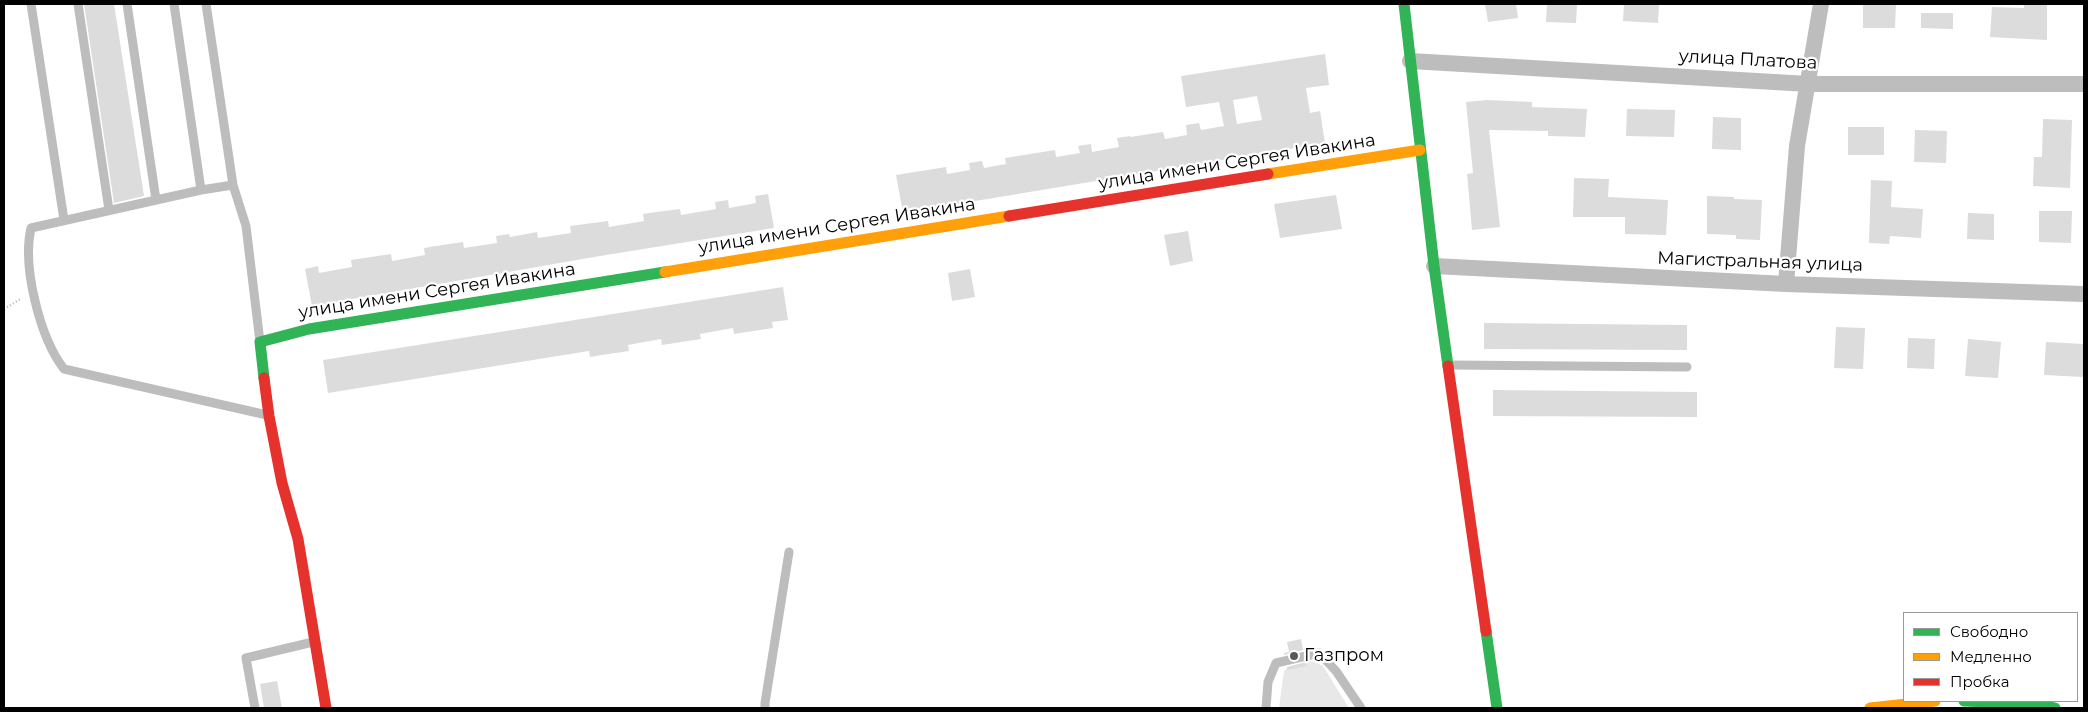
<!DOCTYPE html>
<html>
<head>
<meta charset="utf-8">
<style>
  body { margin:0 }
  #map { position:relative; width:2088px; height:712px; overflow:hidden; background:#fff; font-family:Montserrat,sans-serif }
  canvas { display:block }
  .frame { position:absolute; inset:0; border:5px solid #000; pointer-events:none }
  .legend { position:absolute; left:1903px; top:612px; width:175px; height:90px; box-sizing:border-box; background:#fff; border:1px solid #999; margin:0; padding:6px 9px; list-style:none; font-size:15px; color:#000 }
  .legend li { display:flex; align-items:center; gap:10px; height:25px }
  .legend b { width:25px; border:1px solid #999 }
</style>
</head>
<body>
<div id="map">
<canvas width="2088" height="712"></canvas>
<div class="frame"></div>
<ul class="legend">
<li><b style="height:6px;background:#30b455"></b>Свободно</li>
<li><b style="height:6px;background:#ff9f0a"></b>Медленно</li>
<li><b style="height:6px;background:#e5322d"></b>Пробка</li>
</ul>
</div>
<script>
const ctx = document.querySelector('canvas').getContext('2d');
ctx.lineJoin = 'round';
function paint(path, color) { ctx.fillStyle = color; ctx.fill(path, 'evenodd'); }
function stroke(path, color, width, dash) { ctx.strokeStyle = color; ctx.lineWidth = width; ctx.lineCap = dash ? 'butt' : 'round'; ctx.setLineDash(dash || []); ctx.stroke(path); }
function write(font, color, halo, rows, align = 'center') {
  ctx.font = font + ' Montserrat,sans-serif'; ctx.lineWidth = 4.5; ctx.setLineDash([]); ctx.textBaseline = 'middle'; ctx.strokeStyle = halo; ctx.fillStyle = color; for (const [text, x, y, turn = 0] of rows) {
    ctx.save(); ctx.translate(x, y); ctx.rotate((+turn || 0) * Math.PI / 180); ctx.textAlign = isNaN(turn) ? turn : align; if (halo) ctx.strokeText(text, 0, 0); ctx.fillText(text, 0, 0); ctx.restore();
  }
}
const green = new Path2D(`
  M 1312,661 L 1323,666 L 1349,708 L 1279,708 L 1284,671 L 1287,668 Z`);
const building = new Path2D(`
  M 84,4 L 114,4 L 144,196 L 114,203 Z
  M 1485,4 L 1516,4 L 1518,18 L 1488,22 Z
  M 1547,4 L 1577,4 L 1576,23 L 1546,22 Z
  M 1624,4 L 1659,4 L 1658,23 L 1623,21 Z
  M 1863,4 L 1896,4 L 1895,28 L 1863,28 Z
  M 2024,4 L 2047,4 L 2047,40 L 1990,37 L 1992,7 L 2024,8 Z
  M 1921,13 L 1953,13 L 1953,29 L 1921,28 Z
  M 1325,54 L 1329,85 L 1306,88 L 1310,113 L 1320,111 L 1325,143 L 903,213 L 896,175 L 946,167 L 947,174 L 970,170 L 969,163 L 982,161 L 984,168 L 1006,164 L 1005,158 L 1055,150 L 1056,157 L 1080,153 L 1078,146 L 1091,144 L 1092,152 L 1119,147 L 1117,138 L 1130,136 L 1130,137 L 1163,132 L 1165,139 L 1187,135 L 1186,125 L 1199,123 L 1201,130 L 1224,126 L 1219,102 L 1186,107 L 1181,76 ZM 1257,96 L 1262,120 L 1237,124 L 1233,100 Z
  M 1487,100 L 1532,102 L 1532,107 L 1587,109 L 1585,137 L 1548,136 L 1548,131 L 1489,130 L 1500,227 L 1472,230 L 1467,174 L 1473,173 L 1466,102 Z
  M 1627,109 L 1675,110 L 1674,137 L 1626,136 Z
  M 1713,117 L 1741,118 L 1741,150 L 1712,149 Z
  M 2043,119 L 2072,120 L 2070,188 L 2033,186 L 2034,157 L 2042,157 Z
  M 1848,127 L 1884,127 L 1884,155 L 1848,155 Z
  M 1915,130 L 1947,131 L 1946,163 L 1914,162 Z
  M 1574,178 L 1609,179 L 1608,197 L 1668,200 L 1666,235 L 1625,234 L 1625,217 L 1573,217 Z
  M 1871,180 L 1892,181 L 1891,207 L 1923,209 L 1921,238 L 1890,236 L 1889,244 L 1869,243 Z
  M 768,194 L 774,228 L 600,256 L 312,306 L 305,269 L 318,266 L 319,273 L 352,267 L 351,260 L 391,254 L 392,261 L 425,255 L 424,248 L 436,246 L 463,242 L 464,248 L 497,243 L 496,236 L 509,234 L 510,237 L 537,232 L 538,238 L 571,233 L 570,226 L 608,221 L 609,227 L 644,221 L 643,214 L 656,212 L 680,209 L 681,215 L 716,209 L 715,202 L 728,200 L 729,208 L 756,203 L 755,196 Z
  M 1336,195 L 1342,229 L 1280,238 L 1274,204 Z
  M 1707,196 L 1734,197 L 1734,199 L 1762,200 L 1760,240 L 1736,239 L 1736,235 L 1707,234 Z
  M 2039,211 L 2072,211 L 2071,243 L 2039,242 Z
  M 1968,213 L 1994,214 L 1994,240 L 1967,239 Z
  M 1188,231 L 1193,261 L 1170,266 L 1164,235 Z
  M 970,269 L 975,297 L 952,301 L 948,273 Z
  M 783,287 L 788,320 L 772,322 L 773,328 L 734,334 L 733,328 L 700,334 L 701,339 L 662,345 L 661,339 L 628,345 L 629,351 L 602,355 L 590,357 L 589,351 L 328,393 L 323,360 Z
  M 1484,323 L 1687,325 L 1687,350 L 1484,349 Z
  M 1836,327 L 1865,328 L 1863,369 L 1834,368 Z
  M 1908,338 L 1935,339 L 1934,369 L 1907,368 Z
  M 1968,339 L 2001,342 L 1998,378 L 1965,376 Z
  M 2046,342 L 2084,344 L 2084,377 L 2044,375 Z
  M 1493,390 L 1697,392 L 1697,417 L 1493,416 Z
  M 1301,639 L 1303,650 L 1284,655 L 1284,653 L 1289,652 L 1287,642 Z
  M 1306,662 L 1307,666 L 1287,670 L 1287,667 Z
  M 277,681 L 282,708 L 264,708 L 260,684 Z`);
const path = new Path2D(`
  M 4,309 L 22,298`);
const lane = new Path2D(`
  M 31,4 L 64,220
  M 78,4 L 109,210
  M 127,4 L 156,200
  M 174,4 L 201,190
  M 206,4 L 233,185 L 201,190 L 31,228 C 22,267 40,338 64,369 L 267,415
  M 233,185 L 246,226 L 260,342
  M 1450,365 L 1687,367
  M 255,708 L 246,658 L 313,642
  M 765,708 L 765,703 L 789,552
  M 1266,708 L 1268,682 L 1276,663 L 1319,653 L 1336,671 L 1361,708`);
const street = new Path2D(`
  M 1410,61 L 1809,84 L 2084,84
  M 1434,266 L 1786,284 L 2084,294
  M 1786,284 L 1797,146 L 1821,4`);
const fast = new Path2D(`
  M 1404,4 L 1434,266 L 1448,366
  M 264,378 L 260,342 L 309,329 L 665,272
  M 1486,631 L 1497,708
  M 1964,701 L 2038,704 L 2055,708`);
const slow = new Path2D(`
  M 1268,174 L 1420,150
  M 665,272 L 1009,216
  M 1870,708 L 1935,701`);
const jam = new Path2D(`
  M 1009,216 L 1268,174
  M 1448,366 L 1486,631
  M 264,378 L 269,416 L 282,483 L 298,539 L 326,708`);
const markers = [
  [1294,656,5,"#595959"]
];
const streetNames = [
  ["улица Платова",1748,60,3],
  ["улица имени Сергея Ивакина",1237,162,-9],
  ["улица имени Сергея Ивакина",837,226,-9],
  ["Магистральная улица",1760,262,2],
  ["улица имени Сергея Ивакина",437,291,-9]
];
const poiNames = [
  ["Газпром",1304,656]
];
paint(green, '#e8e8e8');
paint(building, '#dcdcdc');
stroke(path, '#b8b8b8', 2.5, [1, 2.5]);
stroke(lane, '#bdbdbd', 9);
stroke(street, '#bdbdbd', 16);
stroke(fast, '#30b455', 11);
stroke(slow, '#ff9f0a', 11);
stroke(jam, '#e5322d', 11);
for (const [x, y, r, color] of markers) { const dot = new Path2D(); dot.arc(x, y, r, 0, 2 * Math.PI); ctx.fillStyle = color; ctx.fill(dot); stroke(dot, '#fff', 2); }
write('18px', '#000', '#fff', streetNames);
write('18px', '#000', '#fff', poiNames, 'left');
</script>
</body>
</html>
